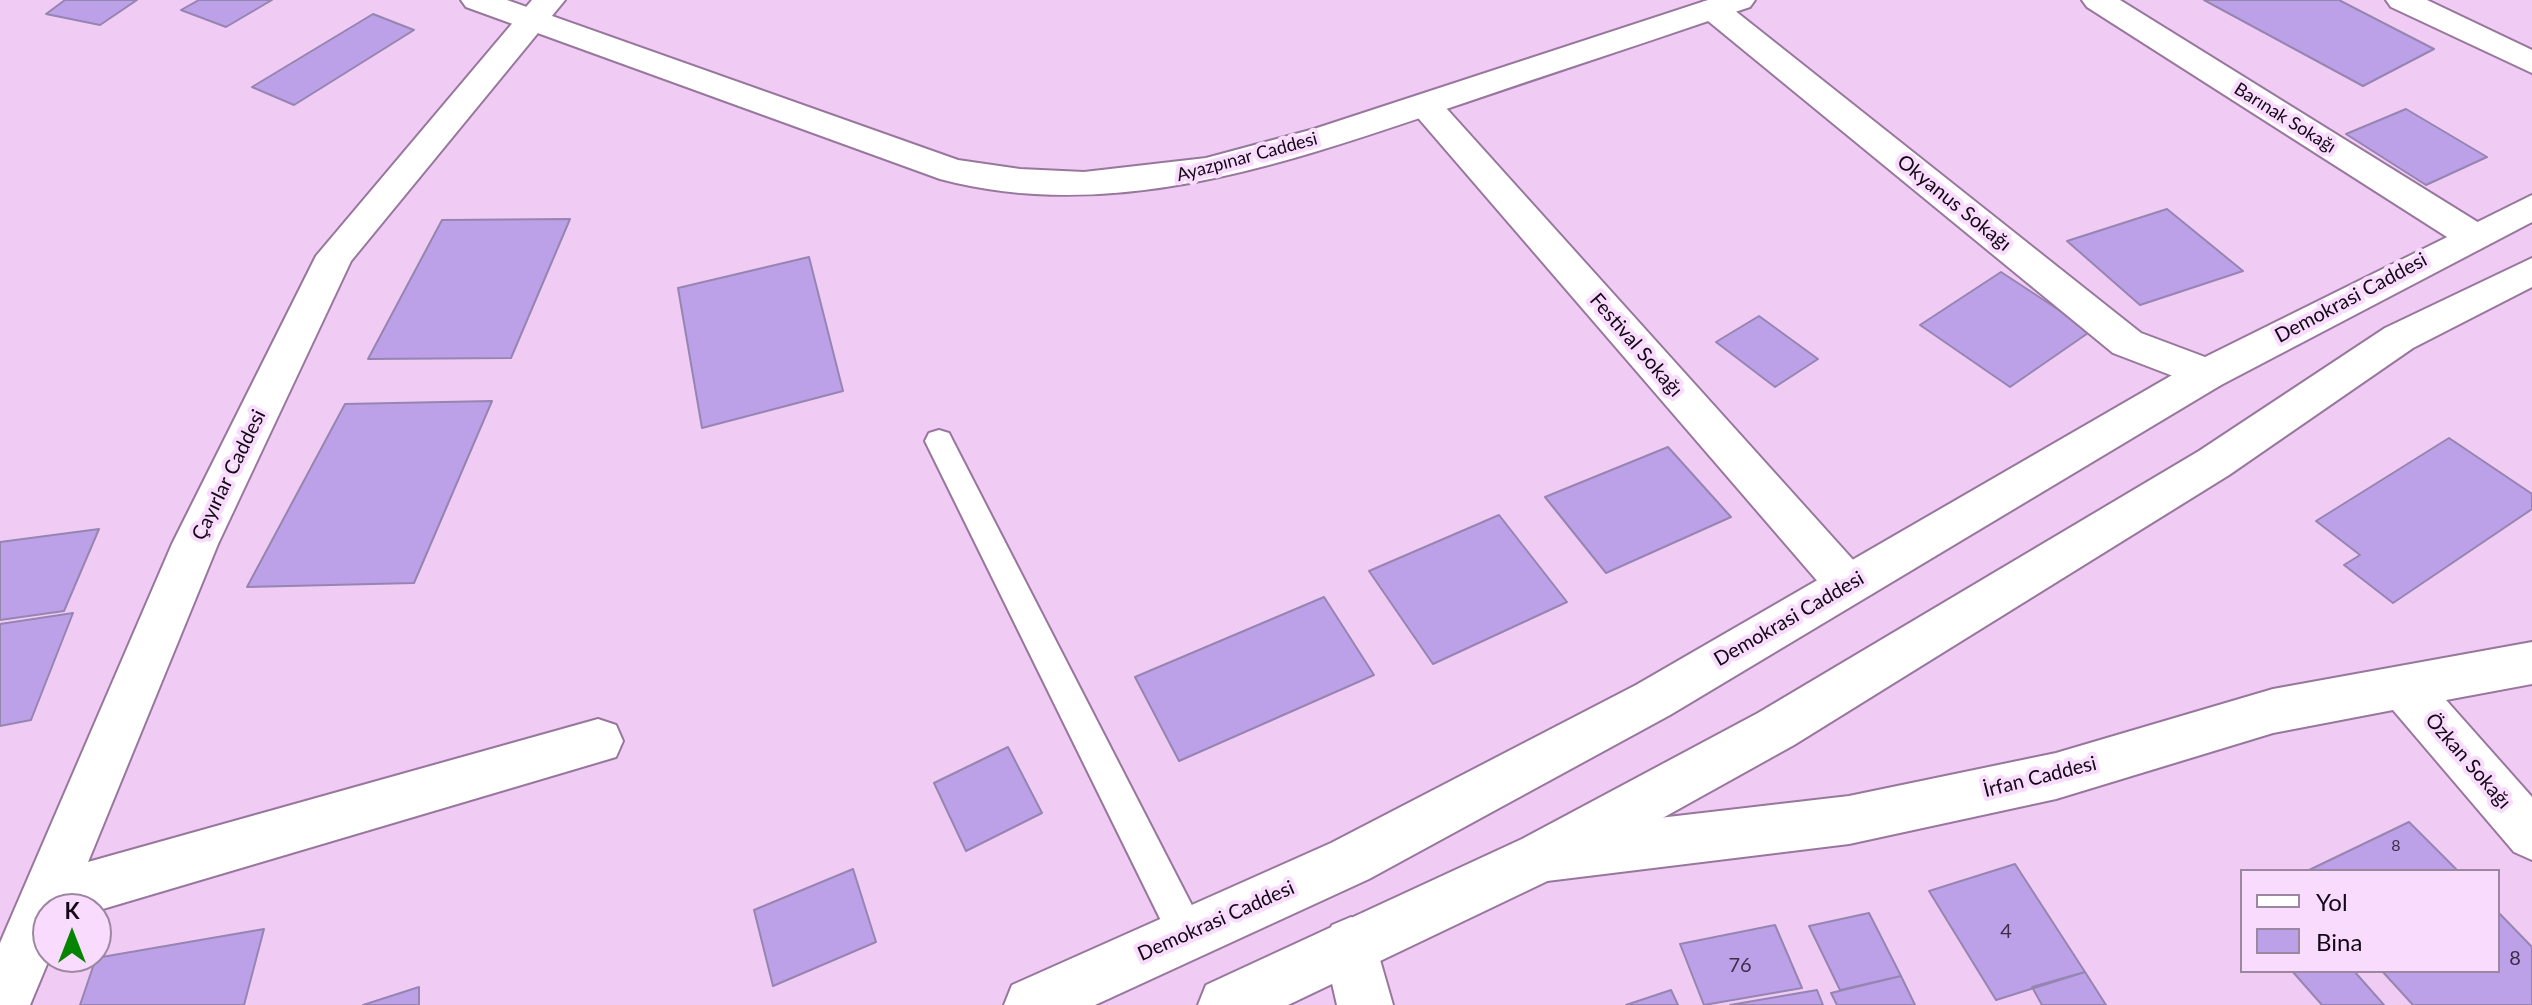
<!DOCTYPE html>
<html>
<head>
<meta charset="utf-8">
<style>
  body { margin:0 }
  #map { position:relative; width:2532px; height:1005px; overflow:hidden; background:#f0ccf5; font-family:Lato,sans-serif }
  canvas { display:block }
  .legend { position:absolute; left:2240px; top:869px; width:260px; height:104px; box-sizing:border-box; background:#f9dcfd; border:2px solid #9d87a0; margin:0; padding:10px 14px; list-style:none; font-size:24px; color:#130815 }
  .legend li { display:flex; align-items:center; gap:16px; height:40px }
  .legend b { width:40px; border:2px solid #9d87a0 }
  .north { position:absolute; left:32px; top:893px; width:80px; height:80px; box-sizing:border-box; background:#f9dcfd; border:2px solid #9d87a0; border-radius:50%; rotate:0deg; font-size:22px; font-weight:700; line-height:32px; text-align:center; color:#130815 }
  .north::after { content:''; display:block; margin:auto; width:28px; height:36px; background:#058400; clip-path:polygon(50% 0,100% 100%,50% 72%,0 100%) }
</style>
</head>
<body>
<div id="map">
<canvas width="2532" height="1005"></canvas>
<ul class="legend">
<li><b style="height:10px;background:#fff"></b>Yol</li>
<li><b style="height:22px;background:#bda1e8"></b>Bina</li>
</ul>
<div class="north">K</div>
</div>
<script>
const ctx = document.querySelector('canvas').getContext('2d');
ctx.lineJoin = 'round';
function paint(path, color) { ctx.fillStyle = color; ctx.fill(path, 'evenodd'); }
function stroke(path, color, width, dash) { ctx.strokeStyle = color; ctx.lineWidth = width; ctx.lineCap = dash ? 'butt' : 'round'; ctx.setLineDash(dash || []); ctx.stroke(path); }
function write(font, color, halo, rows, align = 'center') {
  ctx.font = font + ' Lato,sans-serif'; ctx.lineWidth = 8; ctx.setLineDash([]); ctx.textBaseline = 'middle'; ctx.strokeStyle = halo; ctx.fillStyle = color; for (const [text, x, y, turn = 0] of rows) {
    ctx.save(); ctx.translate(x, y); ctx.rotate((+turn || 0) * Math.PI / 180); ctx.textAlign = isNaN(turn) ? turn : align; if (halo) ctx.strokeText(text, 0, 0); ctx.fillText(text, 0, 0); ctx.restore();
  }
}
const building = new Path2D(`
  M 65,0 L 137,0 L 100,25 L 46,14 Z
  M 199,0 L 272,0 L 226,27 L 181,10 Z
  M 2204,0 L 2339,0 L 2434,49 L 2363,86 Z
  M 373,14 L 414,30 L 294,105 L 252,87 Z
  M 2406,109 L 2487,157 L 2426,185 L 2346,134 Z
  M 2167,209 L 2243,271 L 2140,305 L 2067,241 Z
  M 570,219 L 511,358 L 368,359 L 442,220 Z
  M 809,257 L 843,391 L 702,428 L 678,288 Z
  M 2001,272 L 2091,331 L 2010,387 L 1920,325 Z
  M 1759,316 L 1818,359 L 1775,387 L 1716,342 Z
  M 492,401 L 414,583 L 247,587 L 345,404 Z
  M 2449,438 L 2532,494 L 2532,509 L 2393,603 L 2344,565 L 2360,555 L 2316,521 Z
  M 1668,447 L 1731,517 L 1606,573 L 1545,497 Z
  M 1499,515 L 1567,602 L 1433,664 L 1369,571 Z
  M 99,529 L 64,611 L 0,620 L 0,542 Z
  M 1324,597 L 1374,675 L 1179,761 L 1135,677 Z
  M 73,613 L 31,720 L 0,726 L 0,624 Z
  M 1008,747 L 1042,813 L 966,851 L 934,783 Z
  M 2409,822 L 2458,871 L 2307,871 Z
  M 2015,864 L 2085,972 L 1996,1000 L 1929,891 Z
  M 853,869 L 876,942 L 773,986 L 754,910 Z
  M 2498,912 L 2532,947 L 2532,1005 L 2413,1005 L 2382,971 L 2498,971 Z
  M 1869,913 L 1901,976 L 1840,990 L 1809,926 Z
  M 1775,925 L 1802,988 L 1704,1005 L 1680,944 Z
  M 264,929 L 244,1005 L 80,1005 L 96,958 Z
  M 2292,971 L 2354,971 L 2384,1005 L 2322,1005 Z
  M 2085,972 L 2106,1005 L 2042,1005 L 2032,987 Z
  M 1901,976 L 1915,1005 L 1837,1005 L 1831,993 Z
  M 419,987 L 419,1005 L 363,1005 Z
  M 1671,990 L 1678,1005 L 1626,1005 Z
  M 1817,990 L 1823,1005 L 1730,1005 Z`);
const service = new Path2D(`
  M 939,430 L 949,433 L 953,441 L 1200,921 L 1206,934 L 1200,947 L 1187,952 L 1174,947 L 925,441 L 929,433 Z`);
const minor = new Path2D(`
  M 532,0 L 565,0 L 351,261 L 218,544 L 88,862 L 598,719 L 616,725 L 623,741 L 616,757 L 96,911 L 48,909 L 50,957 L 30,1005 L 0,1005 L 0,943 L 172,544 L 316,256 Z
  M 1715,0 L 1724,2 L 2141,333 L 2221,363 L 2227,374 L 2221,385 L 2207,389 L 2113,353 L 1702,16 L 1697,9 L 1702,2 Z
  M 2082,0 L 2120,0 L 2484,226 L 2490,235 L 2484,244 L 2471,247 L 2458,244 L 2087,7 Z
  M 2386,0 L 2427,0 L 2532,50 L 2532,73 L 2391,7 Z
  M 1425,95 L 1437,98 L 1864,572 L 1871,585 L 1864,598 L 1848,604 L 1832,598 L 1413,112 L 1408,105 L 1413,98 Z
  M 2532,642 L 2532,684 L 2446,700 L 2532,797 L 2532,860 L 2514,852 L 2393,710 L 2273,733 L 2056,799 L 1849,844 L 1547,881 L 1528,874 L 1521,856 L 1528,838 L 1547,831 L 1849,796 L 2056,753 L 2273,689 Z
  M 1351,917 L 1370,925 L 1393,1005 L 1337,1005 L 1323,944 L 1332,925 Z`);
const tertiary = new Path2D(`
  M 461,0 L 507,0 L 958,160 L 1020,169 L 1084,172 L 1206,158 L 1314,129 L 1708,0 L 1755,0 L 1750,7 L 1714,19 C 1630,48 1545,75 1461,104 C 1295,160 1117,226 940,179 L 466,7 Z`);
const primary = new Path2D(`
  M 2532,195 L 2532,222 L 2221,385 L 1670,715 L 1369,879 L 1095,1005 L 1004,1005 L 1012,985 L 1331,843 L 1636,685 L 2193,363 Z
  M 2532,258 L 2532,287 L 2413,348 L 2229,475 L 1794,745 L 1560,875 L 1288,1005 L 1198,1005 L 1206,985 L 1522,839 L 1758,713 L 2199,451 L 2385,328 Z`);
const numberNames = [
  ["8",2396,846]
];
const farStreetnames = [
  ["Barınak Sokağı",2285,118,32],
  ["Ayazpınar Caddesi",1247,157,-15]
];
const streetNames = [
  ["Okyanus Sokağı",1954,203,39],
  ["Demokrasi Caddesi",2351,298,-28],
  ["Festival Sokağı",1636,345,49],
  ["Çayırlar Caddesi",229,475,-64],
  ["Demokrasi Caddesi",1789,619,-30],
  ["Özkan Sokağı",2468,761,49],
  ["İrfan Caddesi",2040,777,-14],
  ["Demokrasi Caddesi",1216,921,-24]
];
const nearNumbernames = [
  ["4",2006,932],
  ["8",2515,959],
  ["76",1740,966]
];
paint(building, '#bda1e8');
stroke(building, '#9685b1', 2);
stroke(service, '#98779d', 4);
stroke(minor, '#98779d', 4);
stroke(tertiary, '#98779d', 4);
stroke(primary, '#98779d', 4);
paint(service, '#fff');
paint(minor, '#fff');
paint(tertiary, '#fff');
paint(primary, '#fff');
write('16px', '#3e2e4a', null, numberNames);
write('18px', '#130815', '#f9dcfd', farStreetnames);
write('20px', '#130815', '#f9dcfd', streetNames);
write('20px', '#3e2e4a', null, nearNumbernames);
</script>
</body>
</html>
